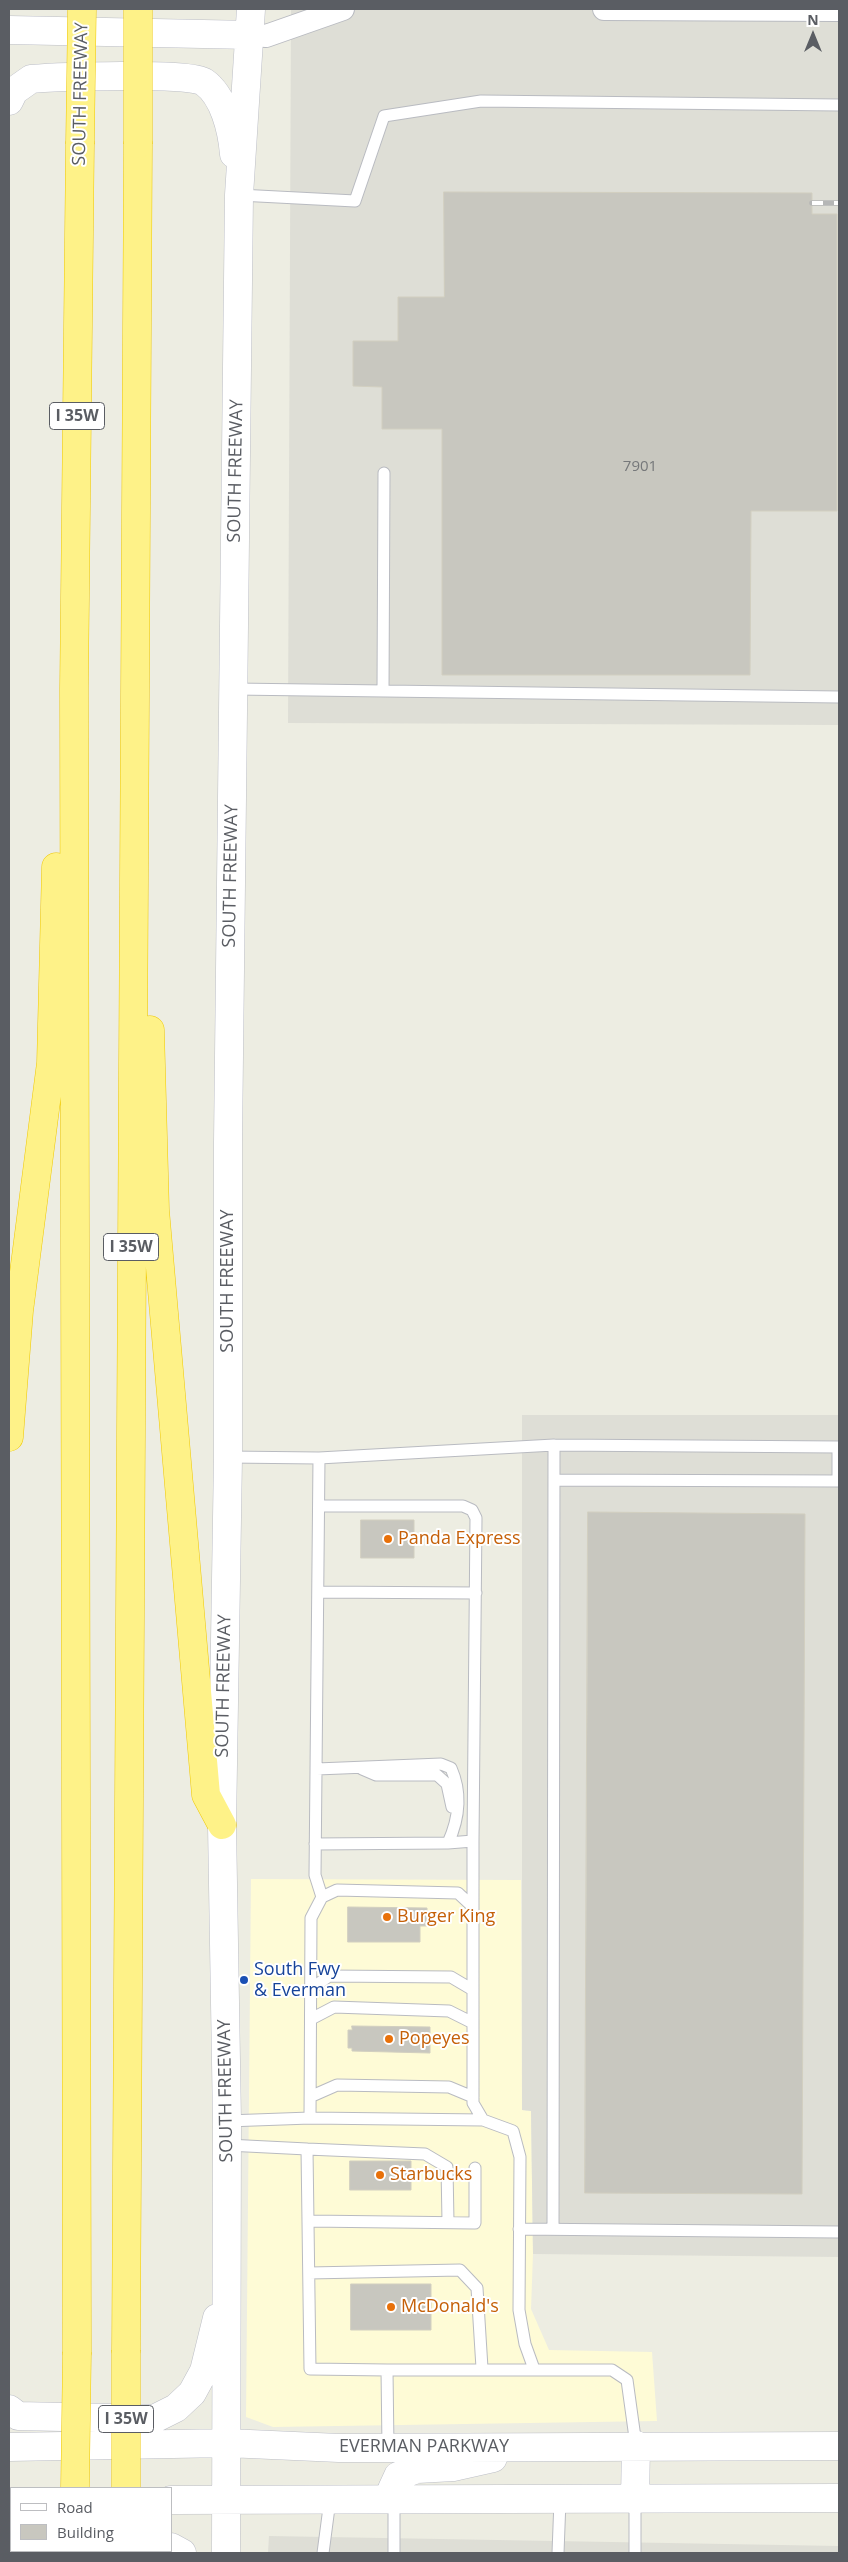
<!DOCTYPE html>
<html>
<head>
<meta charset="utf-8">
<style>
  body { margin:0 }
  #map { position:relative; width:848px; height:2562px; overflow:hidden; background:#edede2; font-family:"Open Sans",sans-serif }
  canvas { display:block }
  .frame { position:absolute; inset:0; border:10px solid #5a5d63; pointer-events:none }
  .legend { position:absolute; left:10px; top:2487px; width:162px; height:65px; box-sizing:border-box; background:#fff; border:1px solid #bdbec1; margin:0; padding:6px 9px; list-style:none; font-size:15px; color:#5a5d63 }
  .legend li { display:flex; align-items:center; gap:10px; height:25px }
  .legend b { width:25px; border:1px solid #bdbec1 }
  .north { position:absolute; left:788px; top:10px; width:50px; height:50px; -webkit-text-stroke:4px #fff; paint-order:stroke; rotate:0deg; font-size:14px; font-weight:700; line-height:20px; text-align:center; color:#5a5d63 }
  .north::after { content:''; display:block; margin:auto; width:18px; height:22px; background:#5a5d63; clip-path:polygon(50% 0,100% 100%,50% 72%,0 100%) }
</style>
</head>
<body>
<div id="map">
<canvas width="848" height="2562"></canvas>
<div class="frame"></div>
<ul class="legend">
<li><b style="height:6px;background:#fff"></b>Road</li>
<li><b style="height:14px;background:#c8c7bf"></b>Building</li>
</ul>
<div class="north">N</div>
</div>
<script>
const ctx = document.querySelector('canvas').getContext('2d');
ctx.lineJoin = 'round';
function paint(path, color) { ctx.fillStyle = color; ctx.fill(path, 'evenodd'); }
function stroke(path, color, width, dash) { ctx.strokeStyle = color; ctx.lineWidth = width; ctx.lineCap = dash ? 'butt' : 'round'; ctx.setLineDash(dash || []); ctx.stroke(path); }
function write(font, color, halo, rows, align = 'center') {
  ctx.font = font + ' "Open Sans",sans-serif'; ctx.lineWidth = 4; ctx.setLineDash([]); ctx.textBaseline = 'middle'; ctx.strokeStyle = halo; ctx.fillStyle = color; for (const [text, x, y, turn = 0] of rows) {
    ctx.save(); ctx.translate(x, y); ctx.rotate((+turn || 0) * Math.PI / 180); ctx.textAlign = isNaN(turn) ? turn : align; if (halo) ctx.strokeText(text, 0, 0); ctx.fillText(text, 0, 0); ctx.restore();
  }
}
const commercial = new Path2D(`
  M 251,1879 L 521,1880 L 522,2110 L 531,2111 L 533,2254 L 531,2309 L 549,2350 L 652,2352 L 657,2421 L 273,2427 L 246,2417 Z`);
const industrial = new Path2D(`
  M 291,9 L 839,9 L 839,725 L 288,723 Z
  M 522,1415 L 839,1415 L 839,2257 L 533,2254 L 531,2111 L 522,2110 Z
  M 269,2536 L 839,2546 L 839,2553 L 268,2553 Z`);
const building = new Path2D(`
  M 444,192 L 812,193 L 812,214 L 837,214 L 837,511 L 751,511 L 750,675 L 442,675 L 442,429 L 382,429 L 382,387 L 353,386 L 353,341 L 398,341 L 398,297 L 444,297 Z
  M 588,1512 L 805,1514 L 802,2194 L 585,2193 Z
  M 361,1520 L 414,1520 L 414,1558 L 361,1558 Z
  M 348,1907 L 427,1908 L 427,1926 L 420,1926 L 420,1942 L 348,1942 Z
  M 352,2026 L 430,2027 L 430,2053 L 352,2051 L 352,2048 L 348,2048 L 348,2030 L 352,2030 Z
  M 350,2161 L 411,2161 L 411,2190 L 350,2190 Z
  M 351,2284 L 431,2284 L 431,2330 L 351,2330 Z`);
const lane = new Path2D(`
  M 239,195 L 355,201 L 384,116 L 481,101 L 839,105
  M 234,689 L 839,697
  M 383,691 L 384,473
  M 228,1457 L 319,1458 L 554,1445
  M 319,1458 L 315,1875 L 322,1897
  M 554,1480 L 838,1481 L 838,1447
  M 319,1506 L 463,1506 L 472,1510 L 476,1518 L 473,1841 L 473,2103 L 483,2120 L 513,2131 L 520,2157 L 519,2310 L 525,2344 L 534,2369
  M 318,1592 L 476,1593
  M 362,1769 L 376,1775 L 437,1775 L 447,1784 L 452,1807
  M 448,1843 L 473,1841
  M 315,1844 L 448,1843 C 459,1819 462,1793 451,1768 L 441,1764 L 317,1769
  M 311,1989 L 329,1976 L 451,1977 L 473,1990
  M 311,2019 L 334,2007 L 449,2011 L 473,2023
  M 312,2096 L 337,2085 L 449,2087 L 473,2097
  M 310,2118 L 311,1918 L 322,1897 L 337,1890 L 458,1893 L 473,1907
  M 227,2121 L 310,2118 L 483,2120
  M 227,2145 L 307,2149 L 310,2369 L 387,2370 L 388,2448
  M 307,2149 L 425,2154 L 447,2167 L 448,2222
  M 309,2221 L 475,2223 L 475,2168
  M 519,2229 L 839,2232
  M 553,2229 L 554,1445 L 839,1447
  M 309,2273 L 460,2270 L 477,2288 L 482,2368
  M 387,2370 L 612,2370 L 627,2380 L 636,2445
  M 394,2500 L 394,2553
  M 323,2553 L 330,2500
  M 558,2553 L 560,2500
  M 635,2553 L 635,2500`);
const street = new Path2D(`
  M 604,9 L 839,10
  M 251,35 L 266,36 L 343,9`);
const secondary = new Path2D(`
  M 9,30 L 251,35
  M 9,101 L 14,91 L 31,79 C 55,77 190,72 204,82 C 224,96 232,130 234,154
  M 9,2409 L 18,2416 L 154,2419 L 176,2408 L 192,2393 L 204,2371 L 217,2318
  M 9,2447 L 227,2443 L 339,2448 L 839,2446
  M 171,2500 L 839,2498
  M 394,2500 L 392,2489 L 398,2476 L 417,2469 L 453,2467 L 493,2458
  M 635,2500 L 636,2445
  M 9,2503 L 11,2503
  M 171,2547 L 182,2553
  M 10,2553 L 15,2551
  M 226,2553 L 227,2121 L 222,1825 L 228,1457 L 228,1141 L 239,195 L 251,9`);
const highway = new Path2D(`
  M 150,1030 L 155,1210 L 206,1795 L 222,1825
  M 9,1437 L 19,1311 L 51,1063 L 56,867
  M 126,2350 L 138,144
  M 77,2352 L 74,688 L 80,144
  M 126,2551 L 126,2553
  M 74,2553 L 74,2551`);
const rail = new Path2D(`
  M 812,203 L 839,203`);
const highwayBridge = new Path2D(`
  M 80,144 L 82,9
  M 138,144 L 138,9
  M 126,2350 L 126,2488
  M 75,2488 L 77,2352`);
const markers = [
  [388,1539,5,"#e8710a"],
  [387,1917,5,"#e8710a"],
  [244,1980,5,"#1a4fb4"],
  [389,2039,5,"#e8710a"],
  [380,2175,5,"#e8710a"],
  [391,2307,5,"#e8710a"]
];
const numberNames = [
  ["7901",640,467]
];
const shields = [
  [77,416,55],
  [131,1247,55],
  [126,2419,55]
];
const shieldNames = [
  ["I 35W",77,416],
  ["I 35W",131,1247],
  ["I 35W",126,2419]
];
const streetNames = [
  ["SOUTH FREEWAY",81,94,-89],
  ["SOUTH FREEWAY",236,471,-89],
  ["SOUTH FREEWAY",231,876,-89],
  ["SOUTH FREEWAY",228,1281,-90],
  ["SOUTH FREEWAY",224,1686,-89],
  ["SOUTH FREEWAY",226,2091,-91],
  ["EVERMAN PARKWAY",424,2447]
];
const foodNames = [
  ["Panda Express",398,1539],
  ["Burger King",397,1917],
  ["Popeyes",399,2039],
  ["Starbucks",390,2175],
  ["McDonald's",401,2307]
];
const transitNames = [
  ["South Fwy",254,1970],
  ["& Everman",254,1991]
];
paint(commercial, '#fefbd6');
paint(industrial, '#deded6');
paint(building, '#c8c7bf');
stroke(building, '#d2cfc0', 1);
stroke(lane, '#b9bbc1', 13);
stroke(street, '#b9bbc1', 24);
stroke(secondary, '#bcbec6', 29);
stroke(highway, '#efc800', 29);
stroke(lane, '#fff', 11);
stroke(street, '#fff', 22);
stroke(secondary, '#fff', 28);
stroke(highway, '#fef288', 28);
stroke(rail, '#b5b6b6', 5.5);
stroke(rail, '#fff', 4, [11]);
stroke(highwayBridge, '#efc800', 29, []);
stroke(highwayBridge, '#fef288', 28);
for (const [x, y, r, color] of markers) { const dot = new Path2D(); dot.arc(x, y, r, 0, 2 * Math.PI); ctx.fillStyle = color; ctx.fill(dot); stroke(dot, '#fff', 2); }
write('15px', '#76787a', null, numberNames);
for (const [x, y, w] of shields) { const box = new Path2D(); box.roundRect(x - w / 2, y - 13.5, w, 27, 4); ctx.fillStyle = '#fff'; ctx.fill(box); stroke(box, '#5a5d63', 1); }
write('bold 16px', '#5a5d63', null, shieldNames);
write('18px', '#5a5d63', '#fff', streetNames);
write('18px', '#c56008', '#fff', foodNames, 'left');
write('18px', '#164399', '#fff', transitNames, 'left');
</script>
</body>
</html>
